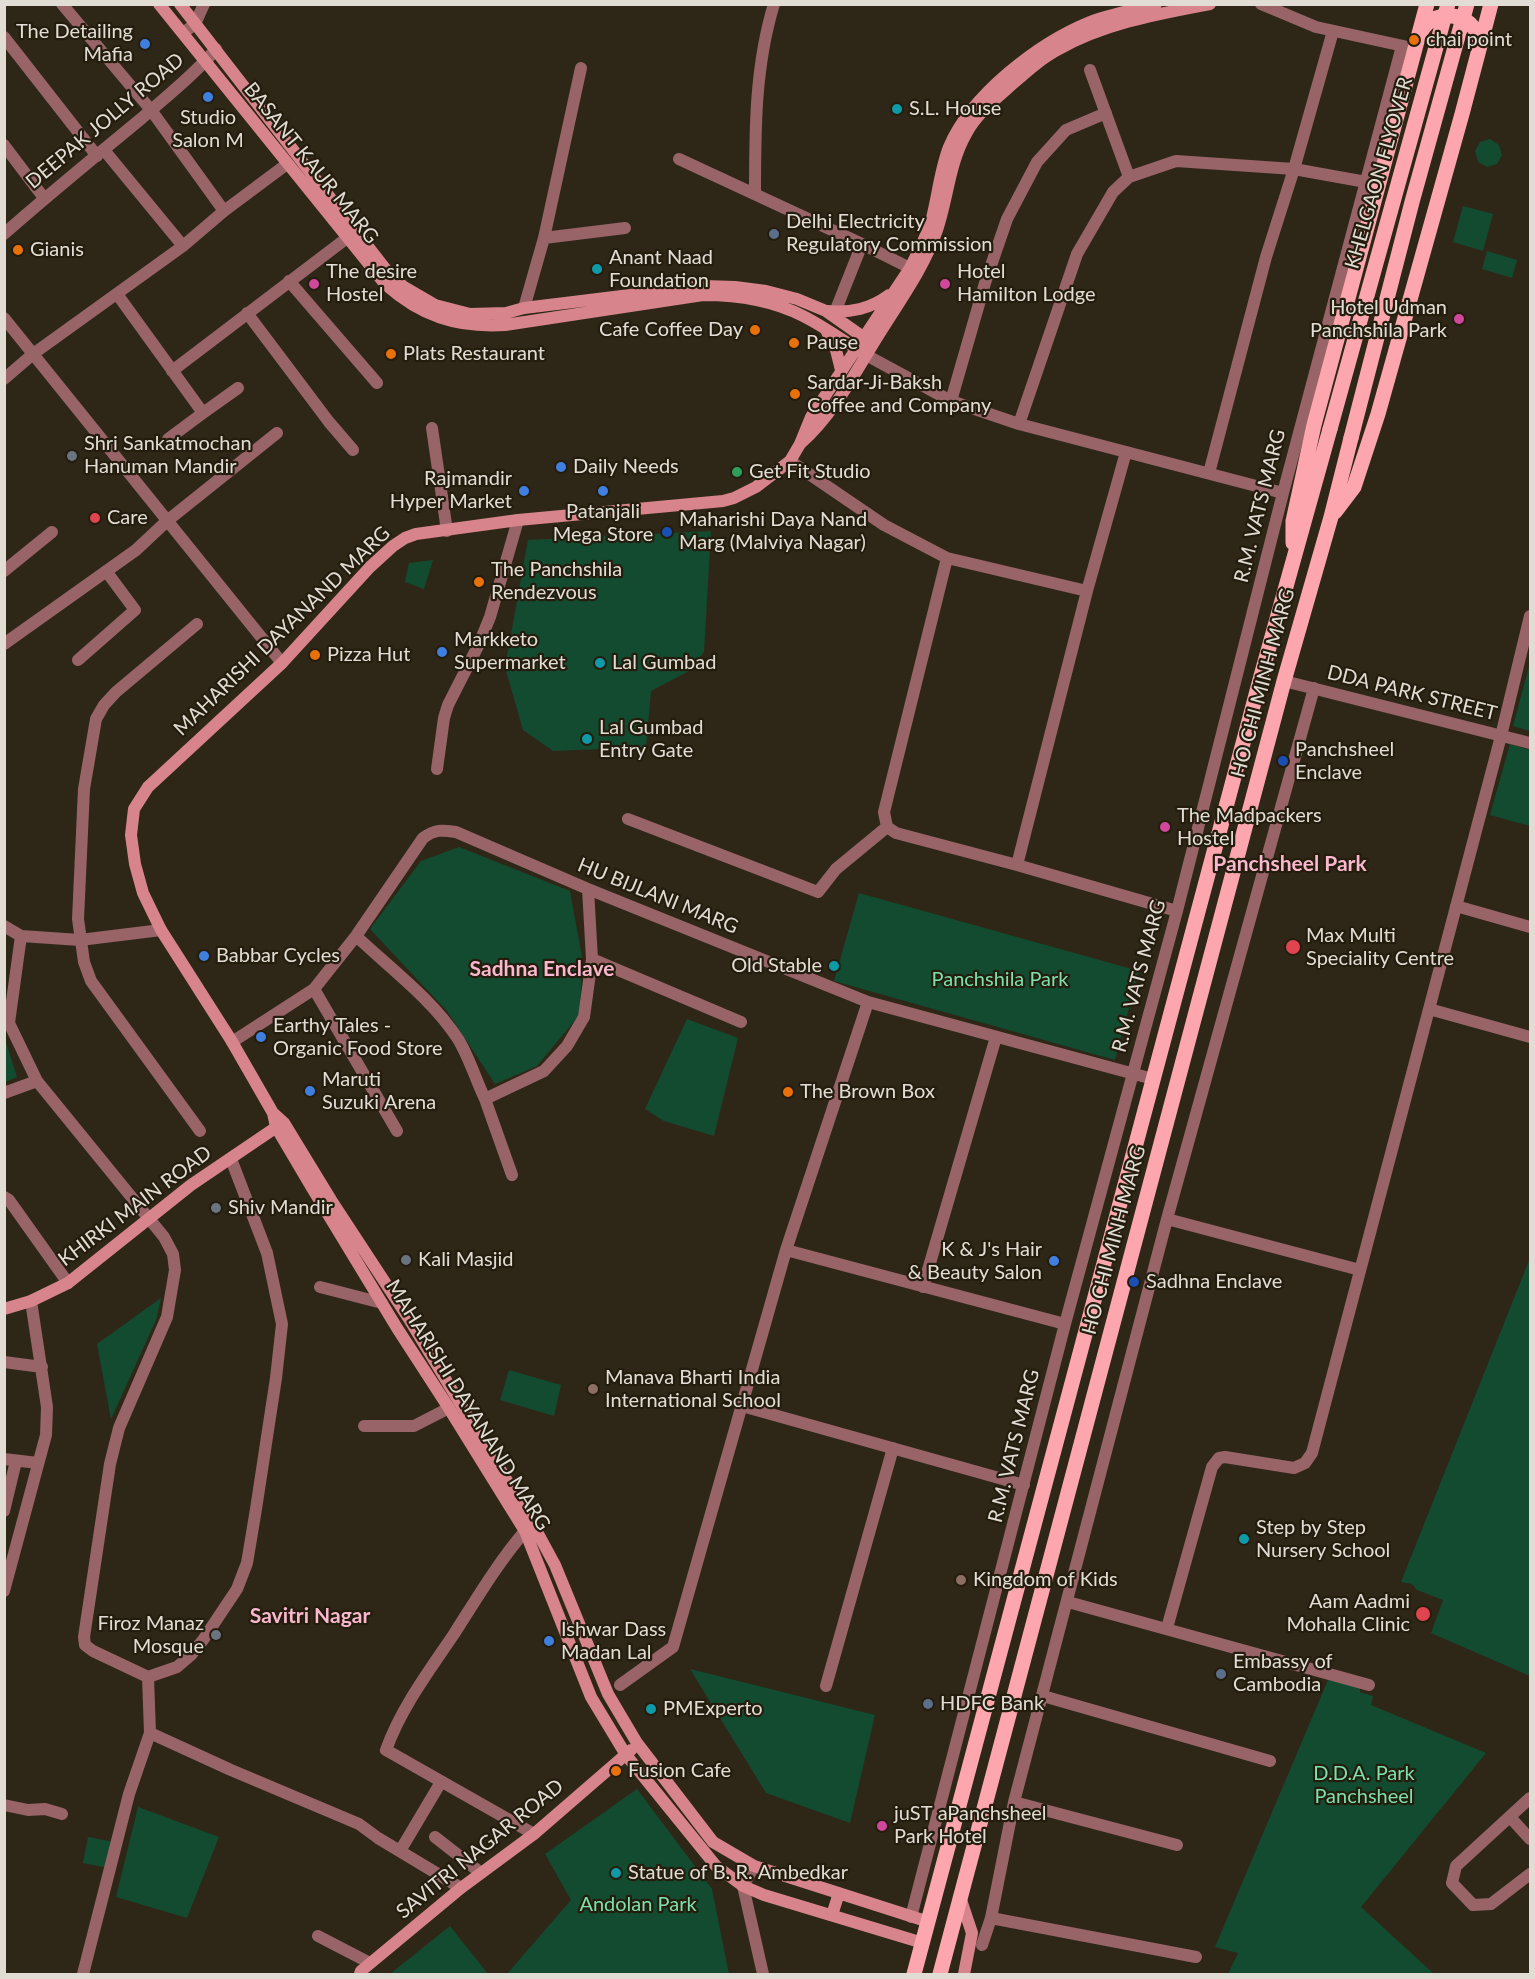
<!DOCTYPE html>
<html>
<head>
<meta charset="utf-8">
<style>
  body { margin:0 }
  #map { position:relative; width:1535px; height:1979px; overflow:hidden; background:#2e2717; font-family:Lato,sans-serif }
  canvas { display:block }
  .frame { position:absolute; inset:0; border:6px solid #e2ddd4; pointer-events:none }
</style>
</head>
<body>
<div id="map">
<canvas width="1535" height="1979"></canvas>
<div class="frame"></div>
</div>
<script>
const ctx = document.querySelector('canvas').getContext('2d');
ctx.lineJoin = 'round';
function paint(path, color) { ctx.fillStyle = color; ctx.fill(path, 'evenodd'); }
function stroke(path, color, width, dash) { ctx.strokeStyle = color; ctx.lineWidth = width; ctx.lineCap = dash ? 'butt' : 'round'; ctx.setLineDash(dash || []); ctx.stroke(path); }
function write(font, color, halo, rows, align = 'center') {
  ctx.font = font + ' Lato,sans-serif'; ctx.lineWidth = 4.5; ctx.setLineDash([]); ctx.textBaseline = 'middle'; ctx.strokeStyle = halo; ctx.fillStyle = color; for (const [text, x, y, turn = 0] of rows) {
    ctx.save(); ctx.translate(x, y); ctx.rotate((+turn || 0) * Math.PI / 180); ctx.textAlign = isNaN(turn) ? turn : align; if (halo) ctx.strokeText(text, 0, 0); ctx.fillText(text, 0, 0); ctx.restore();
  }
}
const green = new Path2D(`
  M 1490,139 L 1499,145 L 1502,155 L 1497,164 L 1487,167 L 1478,162 L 1475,151 L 1480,142 Z
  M 1463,206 L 1493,214 L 1483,251 L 1453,242 Z
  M 1487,251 L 1517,260 L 1512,278 L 1482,269 Z
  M 711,531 L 704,652 L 689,671 L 651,691 L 646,747 L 553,751 L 523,730 L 505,667 L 528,540 Z
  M 433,560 L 424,589 L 405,582 L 409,563 Z
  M 1530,663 L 1530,731 L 1513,726 Z
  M 1510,744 L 1530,750 L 1530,826 L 1490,815 Z
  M 459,847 L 570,891 L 582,957 L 580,1014 L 537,1066 L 495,1084 L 447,1011 L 370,929 L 421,861 Z
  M 859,893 L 1139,971 L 1115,1060 L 834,981 Z
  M 687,1019 L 738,1038 L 714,1136 L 664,1121 L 645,1109 Z
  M 5,1039 L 17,1077 L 5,1082 L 4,1082 Z
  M 1530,1258 L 1530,1676 L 1431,1633 L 1443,1600 L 1417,1590 L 1412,1584 L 1401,1582 Z
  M 161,1298 L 156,1320 L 111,1419 L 97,1344 Z
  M 509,1370 L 561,1385 L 554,1416 L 500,1400 Z
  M 690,1669 L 875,1715 L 850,1823 L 766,1793 Z
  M 1328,1680 L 1360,1687 L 1360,1692 L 1373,1696 L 1371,1705 L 1486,1753 L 1361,1907 L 1434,1974 L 1228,1974 L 1238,1953 L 1215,1947 Z
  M 637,1789 L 712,1889 L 729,1974 L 507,1974 L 571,1900 L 545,1854 Z
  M 138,1807 L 219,1837 L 187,1918 L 116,1897 Z
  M 88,1837 L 114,1842 L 108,1868 L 83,1863 Z
  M 450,1926 L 488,1974 L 390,1974 Z`);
const street = new Path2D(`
  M 62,4 L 151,110 L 224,211
  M 1261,4 L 1316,27 L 1408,47
  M 183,33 L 195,24 L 204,4
  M 4,37 L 97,156
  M 1090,70 L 1129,177
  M 4,145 L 44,198
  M 104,150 L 183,246
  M 679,159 L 862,244 L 910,268
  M 755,194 C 755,130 755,66 774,4
  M 4,234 C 49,194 96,156 142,118 C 167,96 194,75 216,49
  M 544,238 L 625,228
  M 289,281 L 377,383
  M 117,294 L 203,413
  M 524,308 L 544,238 L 581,68
  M 835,312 L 862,244
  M 247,313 L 329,422 L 353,450
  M 4,318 L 282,663
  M 866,355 L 951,401 L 1019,424 L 1283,493
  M 172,371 L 347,238
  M 4,379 L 33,354 L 183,246 L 224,211 L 287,164
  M 951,401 L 985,283 L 1007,219 L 1037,162 L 1066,130 L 1106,113
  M 1019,424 L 1077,254 L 1113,192 L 1129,177 L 1176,161 L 1294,169 L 1366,182
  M 432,428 L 447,531
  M 168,439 L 203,413 L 238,388
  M 790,461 L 884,525 L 947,558 L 1087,591 L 1017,865 L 1177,911
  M 1209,473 L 1266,257 L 1294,169 L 1333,31
  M 947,558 L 884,812 L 887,827 L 896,833 L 1017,865
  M 4,571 L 52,532
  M 1087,591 L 1126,452
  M 197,624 L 116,692 L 104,705 L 96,719 L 84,789 L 78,919 L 84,962 L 91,981 L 200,1131
  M 4,644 L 136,550 L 167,521 L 277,433
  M 78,660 L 135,610 L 106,571
  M 1284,681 L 1530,743
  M 437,769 L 444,718 L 448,705 L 479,644 L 490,617 L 518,520
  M 628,819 L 818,892 L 836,869 L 887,827
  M 1456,906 L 1530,927
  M 4,926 L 21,936 L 80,940 L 161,930
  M 21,936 L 9,1023 L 37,1081 L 164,1237 L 173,1254 L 175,1270 L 167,1317 L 119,1428 L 110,1464 L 84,1637 L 85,1645 L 93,1651 L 148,1677 L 150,1733 L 129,1794 L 83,1974
  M 356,936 C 391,969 432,999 458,1039 C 469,1057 476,1080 485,1099
  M 592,959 L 741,1022
  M 314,989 L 397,1131
  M 1429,1009 L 1530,1037
  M 232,1042 L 314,989 L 356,936 L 423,838 C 435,829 442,830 456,832 L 588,889 L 868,1002 L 1153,1079
  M 4,1093 L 37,1081
  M 512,1175 L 485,1099 L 544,1071 L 567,1046 L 584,1017 L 592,959 L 588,889
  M 4,1197 L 9,1200 L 68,1283
  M 1167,1219 L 1360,1270
  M 786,1250 L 1065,1324
  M 320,1287 L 382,1303
  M 923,1287 L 996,1037
  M 4,1362 L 42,1367
  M 742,1406 L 1024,1485
  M 364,1426 L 414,1426 L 449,1408
  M 4,1459 L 38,1463
  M 4,1511 L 16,1461
  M 525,1531 C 497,1564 477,1598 454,1634 C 429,1671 401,1708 386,1750 L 534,1834
  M 4,1591 L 46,1435 L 47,1407 L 31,1301
  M 1068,1602 L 1369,1685
  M 1167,1628 L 1212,1467 L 1219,1458 L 1225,1457 L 1294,1468 L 1305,1463 L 1312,1453 L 1501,736 L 1530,616
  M 148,1677 L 177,1667 L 191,1655 L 203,1640 L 237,1589 L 247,1563 L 256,1509 L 276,1378 L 282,1324 L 267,1253 L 231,1159
  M 620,1685 L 673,1647 L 786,1250 L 868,1002
  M 826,1686 L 893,1448
  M 1043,1696 L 1270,1761
  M 150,1733 L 231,1770 L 359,1824 L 378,1838 L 461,1888
  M 1530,1798 L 1456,1866 L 1452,1883 L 1473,1905 L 1491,1904 L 1530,1874
  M 1014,1802 L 1177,1845
  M 4,1805 L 28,1810 L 45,1809 L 62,1814
  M 1510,1817 L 1530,1839
  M 435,1837 L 481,1873
  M 400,1851 L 441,1782
  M 754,1866 L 743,1886 L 763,1974
  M 911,1917 L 1065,1324 L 1177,911 L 1283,493 L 1402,46
  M 991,1918 L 1196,1957
  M 318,1936 L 370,1963
  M 982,1945 L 991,1918 L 1014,1802 L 1167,1219 L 1314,688`);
const secondary = new Path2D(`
  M 159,4 L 385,284 C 421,316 456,328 505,325 L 703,295 C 738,295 772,300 803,316 C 825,327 845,342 866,355
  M 180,4 L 390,275 L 404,287 L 435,305 L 470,314 L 506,313 L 524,308 L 704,286 L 735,287 L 766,291 L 797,299 L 826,311 L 873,344
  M 827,311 C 851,313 870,309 889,295
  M 827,332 L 835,346 L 841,370
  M 801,443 C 830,418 853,377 873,344 C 895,307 923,271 937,230 C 948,198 949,164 966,134 C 976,115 992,102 1008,88 C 1024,74 1040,59 1059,49 C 1105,23 1158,14 1210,4
  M 273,1113 L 284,1123 L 331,1200 L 409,1319 L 529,1517 L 555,1565 L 608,1694 L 637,1743 L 713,1842 L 754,1866 L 929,1922
  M 4,1309 L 31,1301 L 68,1283 L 191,1185 L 281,1124
  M 961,1900 L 972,1933 L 964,1974
  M 832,1915 L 839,1893
  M 923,1943 L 764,1895 L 743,1886 L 716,1866 L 626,1755 L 591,1697 L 525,1531 L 445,1402 L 397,1328 L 312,1188 L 276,1127 L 273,1113 L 231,1040 L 161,930 L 143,893 L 135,864 L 131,835 L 134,809 L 148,787 L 282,663 L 370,567 L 393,546 L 405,538 L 416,534 L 518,520 L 723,501 L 734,498 L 756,487 L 790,461 L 800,444 L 811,417 L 910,268 C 918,252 927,236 932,218 C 938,195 940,170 949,147 C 971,95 1038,43 1090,22 C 1111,14 1134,10 1156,4
  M 360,1974 L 361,1971 L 461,1888 L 534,1834 L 631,1750`);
const primary = new Path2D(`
  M 1421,32 C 1435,4 1481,14 1479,47
  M 1335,512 L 1354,487 L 1378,414 L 1462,114 L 1491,4
  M 1293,543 L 1293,521 L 1314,425 L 1427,4
  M 914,1974 L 1261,676 L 1330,429
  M 940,1974 L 1284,681 L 1331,517 L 1351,438`);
const primaryBridge = new Path2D(`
  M 1330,429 L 1448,4
  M 1351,438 L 1412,202 L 1467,4`);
const markers = [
  [1414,40,6,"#e8710a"],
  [145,44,6,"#3f7fe0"],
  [208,97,6,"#3f7fe0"],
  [897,109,6,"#0f9aa8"],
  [774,234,6,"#5c6f8a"],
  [18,250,6,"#e8710a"],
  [597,269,6,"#0f9aa8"],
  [314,284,6,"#d1479c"],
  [945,284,6,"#d1479c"],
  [1459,319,6,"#d1479c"],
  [755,330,6,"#e8710a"],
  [794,343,6,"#e8710a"],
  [391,354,6,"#e8710a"],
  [795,394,6,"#e8710a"],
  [72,456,6,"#6b7280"],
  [561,467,6,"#3f7fe0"],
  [737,472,6,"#2e9e5b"],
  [524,491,6,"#3f7fe0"],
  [603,491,6,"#3f7fe0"],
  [95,518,6,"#e0444e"],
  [667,532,6,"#1a4fb4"],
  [479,582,6,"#e8710a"],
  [442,652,6,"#3f7fe0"],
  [315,655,6,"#e8710a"],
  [600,663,6,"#0f9aa8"],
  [587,739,6,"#0f9aa8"],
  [1283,761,6,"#1a4fb4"],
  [1165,827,6,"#d1479c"],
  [1293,947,8,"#e0444e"],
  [204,956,6,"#3f7fe0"],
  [834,966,6,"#0f9aa8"],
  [261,1037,6,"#3f7fe0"],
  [310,1091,6,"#3f7fe0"],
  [788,1092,6,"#e8710a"],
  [216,1208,6,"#6b7280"],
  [406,1260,6,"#6b7280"],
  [1054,1261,6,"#3f7fe0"],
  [1134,1282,6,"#1a4fb4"],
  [593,1389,6,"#8d6e63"],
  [1244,1539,6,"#0f9aa8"],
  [961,1580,6,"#8d6e63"],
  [1423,1614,8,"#e0444e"],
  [216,1635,6,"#6b7280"],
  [549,1641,6,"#3f7fe0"],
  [1221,1674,6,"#5c6f8a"],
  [928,1704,6,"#5c6f8a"],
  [651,1709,6,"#0f9aa8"],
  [616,1771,6,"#e8710a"],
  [882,1826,6,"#d1479c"],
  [616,1873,6,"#0f9aa8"]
];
const poiNames = [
  ["The Detailing",133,32,"right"],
  ["Mafia",133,55,"right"],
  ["chai point",1426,40],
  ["S.L. House",909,109],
  ["Studio",208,118,"center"],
  ["Salon M",208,141,"center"],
  ["Delhi Electricity",786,222],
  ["Regulatory Commission",786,245],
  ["Gianis",30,250],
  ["Anant Naad",609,258],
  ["Foundation",609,281],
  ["The desire",326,272],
  ["Hostel",326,295],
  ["Hotel",957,272],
  ["Hamilton Lodge",957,295],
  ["Hotel Udman",1447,308,"right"],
  ["Panchshila Park",1447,331,"right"],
  ["Cafe Coffee Day",743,330,"right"],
  ["Pause",806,343],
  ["Plats Restaurant",403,354],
  ["Sardar-Ji-Baksh",807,383],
  ["Coffee and Company",807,406],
  ["Shri Sankatmochan",84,444],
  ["Hanuman Mandir",84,467],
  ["Daily Needs",573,467],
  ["Get Fit Studio",749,472],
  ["Rajmandir",512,479,"right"],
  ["Hyper Market",512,502,"right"],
  ["Patanjali",603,512,"center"],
  ["Mega Store",603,535,"center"],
  ["Care",107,518],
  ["Maharishi Daya Nand",679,520],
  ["Marg (Malviya Nagar)",679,543],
  ["The Panchshila",491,570],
  ["Rendezvous",491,593],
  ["Markketo",454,640],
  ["Supermarket",454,663],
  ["Pizza Hut",327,655],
  ["Lal Gumbad",612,663],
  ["Lal Gumbad",599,728],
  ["Entry Gate",599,751],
  ["Panchsheel",1295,750],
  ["Enclave",1295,773],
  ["The Madpackers",1177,816],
  ["Hostel",1177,839],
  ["Max Multi",1306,936],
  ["Speciality Centre",1306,959],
  ["Babbar Cycles",216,956],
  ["Old Stable",822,966,"right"],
  ["Earthy Tales -",273,1026],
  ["Organic Food Store",273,1049],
  ["Maruti",322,1080],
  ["Suzuki Arena",322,1103],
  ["The Brown Box",800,1092],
  ["Shiv Mandir",228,1208],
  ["K & J's Hair",1042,1250,"right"],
  ["& Beauty Salon",1042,1273,"right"],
  ["Kali Masjid",418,1260],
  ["Sadhna Enclave",1146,1282],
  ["Manava Bharti India",605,1378],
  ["International School",605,1401],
  ["Step by Step",1256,1528],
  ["Nursery School",1256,1551],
  ["Kingdom of Kids",973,1580],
  ["Aam Aadmi",1410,1602,"right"],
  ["Mohalla Clinic",1410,1625,"right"],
  ["Firoz Manaz",204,1624,"right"],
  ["Mosque",204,1647,"right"],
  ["Ishwar Dass",561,1630],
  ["Madan Lal",561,1653],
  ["Embassy of",1233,1662],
  ["Cambodia",1233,1685],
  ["HDFC Bank",940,1704],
  ["PMExperto",663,1709],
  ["Fusion Cafe",628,1771],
  ["juST aPanchsheel",894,1814],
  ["Park Hotel",894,1837],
  ["Statue of B. R. Ambedkar",628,1873]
];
const streetNames = [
  ["DEEPAK JOLLY ROAD",105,121,-40],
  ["BASANT KAUR MARG",311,163,51],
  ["KHELGAON FLYOVER",1379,173,-74],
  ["R.M. VATS MARG",1260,506,-76],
  ["MAHARISHI DAYANAND MARG",282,631,-44],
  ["HO CHI MINH MARG",1263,683,-75],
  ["DDA PARK STREET",1412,693,14],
  ["HU BIJLANI MARG",658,896,22],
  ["R.M. VATS MARG",1139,976,-75],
  ["KHIRKI MAIN ROAD",135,1206,-37],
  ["HO CHI MINH MARG",1114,1240,-75],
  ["MAHARISHI DAYANAND MARG",468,1405,58],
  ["R.M. VATS MARG",1014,1446,-76],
  ["SAVITRI NAGAR ROAD",480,1849,-39]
];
const parkNames = [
  ["Panchshila Park",1000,980],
  ["D.D.A. Park",1364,1774],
  ["Panchsheel",1364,1797],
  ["Andolan Park",638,1905]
];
const neighbourhoodNames = [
  ["Panchsheel Park",1290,864],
  ["Sadhna Enclave",542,969],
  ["Savitri Nagar",310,1616]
];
paint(green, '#134b31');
stroke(street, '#986468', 12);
stroke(secondary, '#d8848c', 12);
stroke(primary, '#fda6ad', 15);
stroke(primaryBridge, '#fda6ad', 15);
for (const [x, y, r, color] of markers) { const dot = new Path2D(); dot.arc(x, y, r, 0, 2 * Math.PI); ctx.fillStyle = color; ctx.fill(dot); stroke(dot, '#241d0e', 2); }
write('20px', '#e2ddd4', '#241d0e', poiNames, 'left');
write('20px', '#e2ddd4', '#241d0e', streetNames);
write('20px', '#7be0ac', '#241d0e', parkNames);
write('bold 21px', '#f9b8ce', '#241d0e', neighbourhoodNames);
</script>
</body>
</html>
